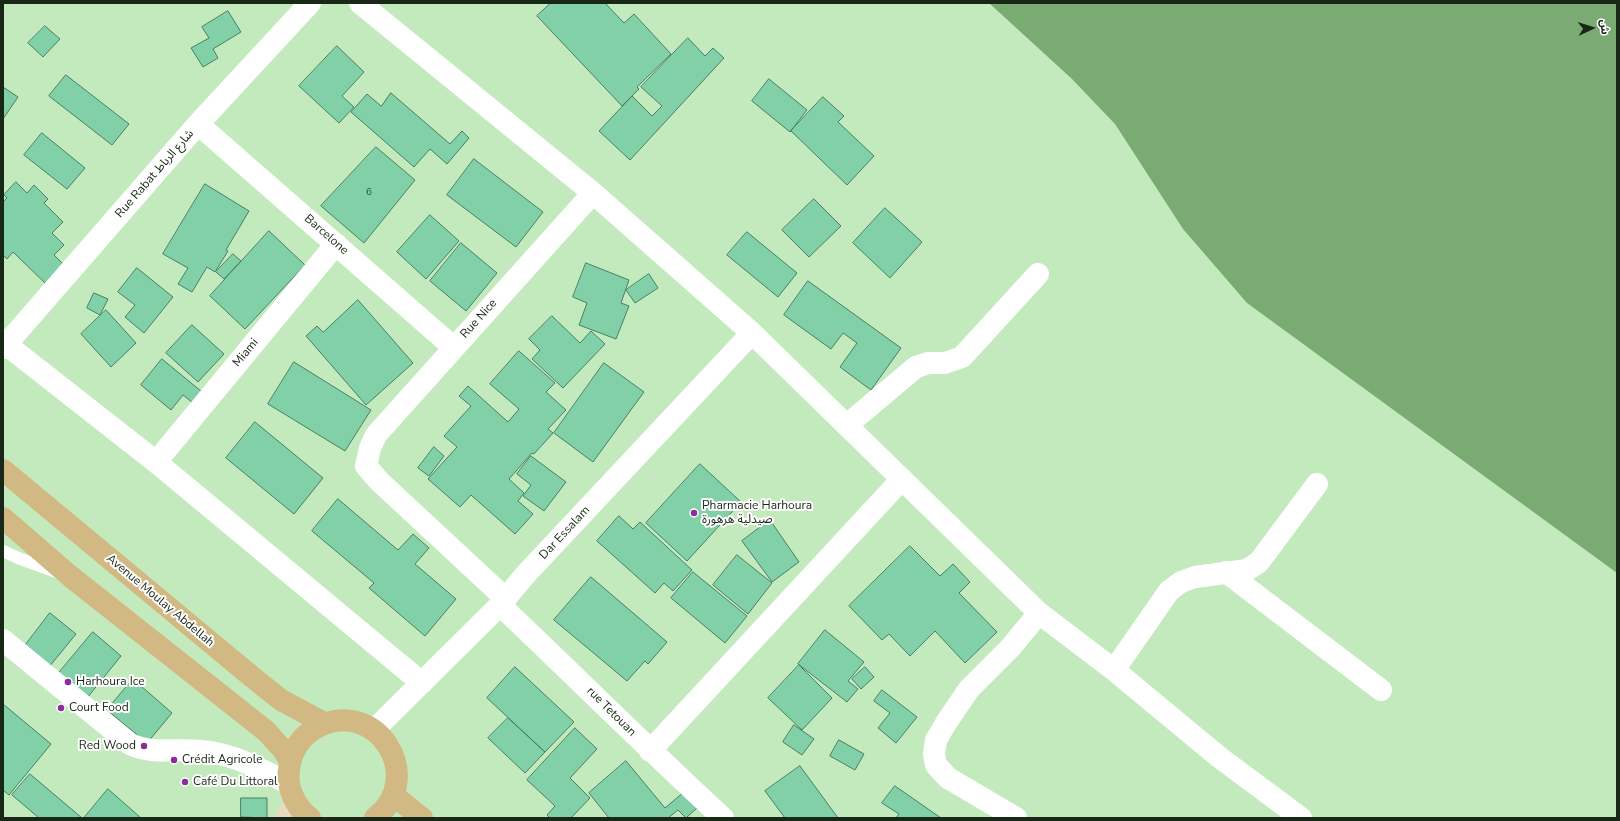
<!DOCTYPE html>
<html>
<head>
<meta charset="utf-8">
<style>
  body { margin:0 }
  #map { position:relative; width:1620px; height:821px; overflow:hidden; background:#c3eabc; font-family:"Nunito Sans","Noto Sans Arabic",sans-serif }
  canvas { display:block }
  .frame { position:absolute; inset:0; border:4px solid #192716; pointer-events:none }
  .north { position:absolute; left:1572px; top:8px; width:40px; height:40px; -webkit-text-stroke:3px #fefefe; paint-order:stroke; rotate:86deg; font-size:11px; font-weight:700; line-height:16px; text-align:center; color:#192716 }
  .north::after { content:''; display:block; margin:auto; width:14px; height:18px; background:#192716; clip-path:polygon(50% 0,100% 100%,50% 72%,0 100%) }
</style>
</head>
<body>
<div id="map">
<canvas width="1620" height="821"></canvas>
<div class="frame"></div>
<div class="north">ش</div>
</div>
<script>
const ctx = document.querySelector('canvas').getContext('2d');
ctx.lineJoin = 'round';
function paint(path, color) { ctx.fillStyle = color; ctx.fill(path, 'evenodd'); }
function stroke(path, color, width, dash) { ctx.strokeStyle = color; ctx.lineWidth = width; ctx.lineCap = dash ? 'butt' : 'round'; ctx.setLineDash(dash || []); ctx.stroke(path); }
function write(font, color, halo, rows, align = 'center') {
  ctx.font = font + ' "Nunito Sans","Noto Sans Arabic",sans-serif'; ctx.lineWidth = 4; ctx.setLineDash([]); ctx.textBaseline = 'middle'; ctx.strokeStyle = halo; ctx.fillStyle = color; for (const [text, x, y, turn = 0] of rows) {
    ctx.save(); ctx.translate(x, y); ctx.rotate((+turn || 0) * Math.PI / 180); ctx.textAlign = isNaN(turn) ? turn : align; if (halo) ctx.strokeText(text, 0, 0); ctx.fillText(text, 0, 0); ctx.restore();
  }
}
const water = new Path2D(`
  M 989,3 L 1617,3 L 1617,573 L 1247,303 L 1183,229 L 1115,124 L 1072,79 Z`);
const building = new Path2D(`
  M 551,3 L 605,3 L 624,23 L 634,14 L 671,54 L 637,87 L 639,89 L 622,106 L 537,16 Z
  M 228,11 L 241,32 L 213,49 L 218,58 L 203,67 L 191,48 L 209,38 L 202,27 Z
  M 45,26 L 60,39 L 43,57 L 28,43 Z
  M 688,38 L 705,56 L 713,48 L 724,58 L 630,160 L 599,131 L 632,96 L 652,116 L 662,106 L 641,87 Z
  M 337,46 L 364,72 L 342,96 L 354,107 L 339,123 L 299,86 Z
  M 66,75 L 129,124 L 112,145 L 49,96 Z
  M 769,79 L 807,110 L 790,132 L 752,101 Z
  M 3,87 L 18,97 L 3,119 Z
  M 391,93 L 450,144 L 462,131 L 469,138 L 447,164 L 430,149 L 414,167 L 351,112 L 367,94 L 381,106 Z
  M 823,97 L 844,116 L 838,122 L 874,156 L 847,185 L 791,131 Z
  M 42,133 L 85,168 L 67,189 L 24,155 Z
  M 376,147 L 415,180 L 364,243 L 321,206 Z
  M 474,159 L 543,212 L 516,247 L 447,195 Z
  M 16,182 L 27,193 L 34,185 L 48,199 L 44,203 L 63,222 L 52,233 L 64,245 L 54,255 L 64,265 L 46,284 L 13,252 L 7,259 L 3,255 L 3,202 L 7,198 L 4,195 Z
  M 205,184 L 249,211 L 226,250 L 228,251 L 215,272 L 207,267 L 192,292 L 178,284 L 188,268 L 163,254 Z
  M 814,199 L 841,226 L 809,257 L 782,230 Z
  M 885,208 L 922,242 L 890,278 L 853,243 Z
  M 430,215 L 459,241 L 426,279 L 397,252 Z
  M 269,231 L 305,265 L 245,329 L 210,296 Z
  M 747,232 L 797,273 L 778,297 L 727,255 Z
  M 461,243 L 497,273 L 466,311 L 430,281 Z
  M 233,254 L 241,261 L 224,279 L 216,272 Z
  M 586,263 L 629,280 L 621,303 L 629,306 L 616,339 L 579,325 L 587,303 L 573,297 Z
  M 137,268 L 173,297 L 144,333 L 125,317 L 135,305 L 118,292 Z
  M 649,274 L 658,288 L 635,303 L 626,290 Z
  M 808,281 L 901,348 L 871,390 L 840,367 L 857,343 L 843,333 L 831,349 L 784,315 Z
  M 94,293 L 108,299 L 100,315 L 87,308 Z
  M 358,300 L 413,363 L 366,405 L 306,336 L 317,326 L 323,332 Z
  M 106,310 L 136,343 L 111,367 L 81,334 Z
  M 552,316 L 580,343 L 591,331 L 605,344 L 563,388 L 532,359 L 540,350 L 529,339 Z
  M 192,325 L 224,354 L 198,382 L 166,353 Z
  M 519,351 L 555,383 L 546,392 L 566,410 L 548,429 L 553,433 L 534,454 L 532,453 L 509,479 L 524,493 L 518,501 L 533,514 L 515,534 L 471,495 L 460,507 L 428,479 L 457,447 L 444,436 L 471,406 L 459,396 L 468,386 L 508,422 L 519,409 L 490,384 Z
  M 162,359 L 207,396 L 198,407 L 183,395 L 171,410 L 141,385 Z
  M 294,362 L 371,410 L 345,451 L 268,404 Z
  M 604,363 L 644,392 L 593,462 L 554,433 Z
  M 255,422 L 323,478 L 294,514 L 226,458 Z
  M 434,447 L 444,456 L 429,476 L 418,468 Z
  M 531,456 L 566,482 L 544,511 L 523,496 L 531,485 L 517,474 Z
  M 700,464 L 741,502 L 687,561 L 646,523 Z
  M 338,499 L 398,550 L 413,534 L 429,548 L 415,564 L 456,599 L 425,636 L 369,588 L 374,583 L 312,531 Z
  M 619,516 L 633,529 L 640,522 L 692,570 L 673,591 L 664,583 L 655,593 L 597,541 Z
  M 770,520 L 799,562 L 772,582 L 742,541 Z
  M 910,546 L 940,576 L 953,564 L 970,582 L 959,593 L 997,632 L 965,663 L 935,631 L 910,656 L 889,634 L 882,640 L 849,606 Z
  M 737,555 L 772,583 L 748,614 L 713,585 Z
  M 693,572 L 747,616 L 725,643 L 671,598 Z
  M 591,577 L 667,642 L 648,664 L 645,661 L 627,681 L 554,620 Z
  M 50,613 L 76,634 L 49,667 L 24,647 Z
  M 825,630 L 864,662 L 848,681 L 858,689 L 847,702 L 798,664 Z
  M 93,632 L 121,656 L 87,698 L 58,674 Z
  M 799,665 L 832,698 L 802,730 L 768,698 Z
  M 515,667 L 574,722 L 545,752 L 487,698 Z
  M 865,667 L 874,677 L 861,689 L 852,679 Z
  M 133,679 L 172,713 L 147,743 L 107,710 Z
  M 882,690 L 917,717 L 896,743 L 878,728 L 890,713 L 874,701 Z
  M 3,704 L 51,744 L 9,795 L 3,790 Z
  M 508,718 L 545,752 L 525,773 L 488,738 Z
  M 794,725 L 814,739 L 802,755 L 783,742 Z
  M 575,728 L 597,749 L 570,778 L 590,798 L 571,818 L 550,818 L 547,815 L 555,806 L 527,780 Z
  M 839,740 L 864,754 L 855,770 L 830,756 Z
  M 626,761 L 665,808 L 684,792 L 697,808 L 686,818 L 678,810 L 668,818 L 609,818 L 589,793 Z
  M 800,766 L 838,818 L 785,818 L 765,791 Z
  M 30,774 L 82,818 L 39,818 L 12,795 Z
  M 895,786 L 941,818 L 896,818 L 899,814 L 882,803 Z
  M 108,789 L 141,818 L 84,818 Z
  M 241,798 L 267,798 L 267,818 L 241,817 Z`);
const lane = new Path2D(`
  M 3,551 L 18,558 L 59,573`);
const street = new Path2D(`
  M 360,3 L 593,193 L 752,333 L 1039,613 L 1114,670 L 1219,757 L 1301,818
  M 198,124 L 453,347
  M 3,342 L 156,462 L 422,683
  M 3,348 L 198,124 L 310,3
  M 847,425 L 916,367 L 928,363 L 945,363 L 962,357 L 1038,274
  M 156,462 L 336,244
  M 1226,572 L 1381,690
  M 506,599 L 379,481 L 366,466 L 370,448 L 376,435 L 593,193
  M 500,605 C 575,676 647,748 723,818
  M 3,640 L 130,744 C 153,755 177,748 202,751 C 234,754 261,769 289,784
  M 1114,670 L 1169,591 L 1181,582 L 1195,577 L 1247,570 L 1259,562 L 1317,484
  M 374,730 L 500,605 L 526,574 L 752,333
  M 650,751 L 902,479
  M 1016,818 L 948,778 L 936,765 L 934,754 L 936,740 L 946,723 L 969,689 L 1011,647 L 1039,613`);
const secondary = new Path2D(`
  M 286,818 L 296,803`);
const primary = new Path2D(`
  M 3,470 L 251,676 L 281,700 L 324,723
  M 3,518 L 70,576 L 266,731 L 284,751 L 290,761
  M 393,795 L 422,818
  M 310,818 C 296,808 286,787 289,770 C 291,752 300,737 316,728 C 375,695 428,777 375,818`);
const markers = [
  [694,513,4,"#892e9a"],
  [68,682,4,"#892e9a"],
  [61,708,4,"#892e9a"],
  [144,746,4,"#892e9a"],
  [174,760,4,"#892e9a"],
  [185,782,4,"#892e9a"]
];
const numberNames = [
  ["6",369,193]
];
const streetNames = [
  ["Rue Rabat شارع الرباط",155,174,-49],
  ["Barcelone",326,235,41],
  ["Rue Nice",479,319,-48],
  ["Miami",246,353,-50],
  ["Dar Essalam",565,533,-47],
  ["Avenue Moulay Abdellah",160,601,40],
  ["rue Tetouan",611,712,45]
];
const poiNames = [
  ["Pharmacie Harhoura",702,506],
  ["صيدلية هرهورة",702,520],
  ["Harhoura Ice",76,682],
  ["Court Food",69,708],
  ["Red Wood",136,746,"right"],
  ["Crédit Agricole",182,760],
  ["Café Du Littoral",193,782]
];
paint(water, '#7aab72');
paint(building, '#81d0a8');
stroke(building, '#487f64', 1);
stroke(lane, '#fff', 12);
stroke(street, '#fff', 22);
stroke(secondary, '#e8dbc1', 22);
stroke(primary, '#d2b883', 22);
for (const [x, y, r, color] of markers) { const dot = new Path2D(); dot.arc(x, y, r, 0, 2 * Math.PI); ctx.fillStyle = color; ctx.fill(dot); stroke(dot, '#fefefe', 1.5); }
write('10px', '#33513a', null, numberNames);
write('12px', '#192716', '#fefefe', streetNames);
write('12px', '#192716', '#fefefe', poiNames, 'left');
</script>
</body>
</html>
